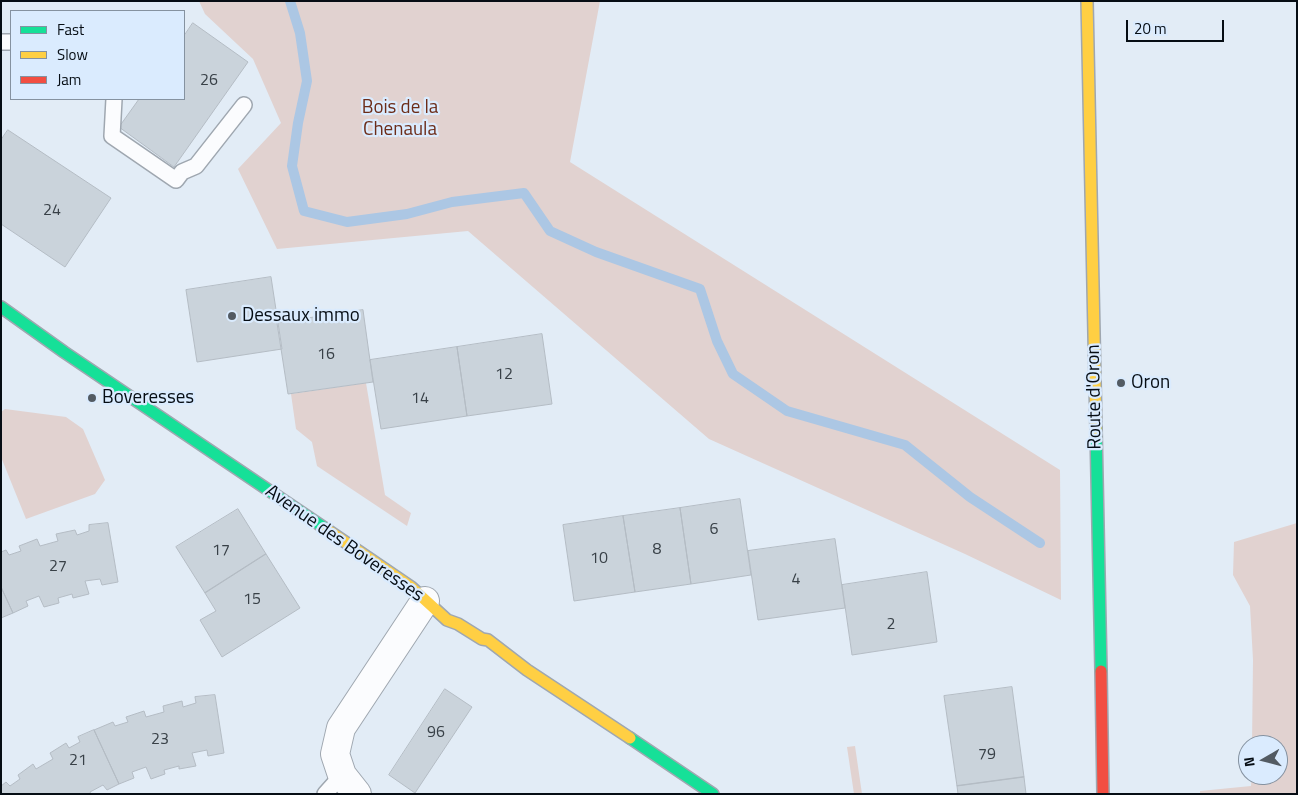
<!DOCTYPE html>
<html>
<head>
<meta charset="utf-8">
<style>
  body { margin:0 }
  #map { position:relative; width:1298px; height:795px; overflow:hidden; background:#e2ecf6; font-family:"Titillium Web",sans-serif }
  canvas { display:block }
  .frame { position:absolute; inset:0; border:2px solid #060d14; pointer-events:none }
  .legend { position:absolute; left:10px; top:10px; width:175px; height:90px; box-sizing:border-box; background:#daebfe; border:1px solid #8592a0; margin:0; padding:6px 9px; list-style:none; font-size:15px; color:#060d14 }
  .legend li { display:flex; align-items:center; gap:10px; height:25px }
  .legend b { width:25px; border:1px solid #8592a0 }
  .north { position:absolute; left:1238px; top:735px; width:50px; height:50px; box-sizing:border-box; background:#daebfe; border:1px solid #8592a0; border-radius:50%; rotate:262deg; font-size:14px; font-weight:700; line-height:20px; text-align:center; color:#060d14 }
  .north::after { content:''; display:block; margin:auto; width:18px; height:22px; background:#535b63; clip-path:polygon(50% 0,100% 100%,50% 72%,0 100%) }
  .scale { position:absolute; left:1126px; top:20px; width:98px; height:22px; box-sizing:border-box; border:2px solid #060d14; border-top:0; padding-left:6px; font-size:15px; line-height:18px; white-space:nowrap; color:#060d14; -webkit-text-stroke:4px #daebfe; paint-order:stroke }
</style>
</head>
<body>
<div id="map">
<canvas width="1298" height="795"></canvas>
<div class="frame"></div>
<ul class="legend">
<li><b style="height:6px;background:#16e098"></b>Fast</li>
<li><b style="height:6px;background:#ffcf43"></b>Slow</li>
<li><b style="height:6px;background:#f24e42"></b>Jam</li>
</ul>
<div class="north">N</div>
<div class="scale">20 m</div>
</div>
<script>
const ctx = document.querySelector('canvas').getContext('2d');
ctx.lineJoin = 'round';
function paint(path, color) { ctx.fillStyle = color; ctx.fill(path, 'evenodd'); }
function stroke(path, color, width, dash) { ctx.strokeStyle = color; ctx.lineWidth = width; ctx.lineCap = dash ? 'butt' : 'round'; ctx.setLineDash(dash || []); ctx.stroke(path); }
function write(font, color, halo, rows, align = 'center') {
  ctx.font = font + ' "Titillium Web",sans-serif'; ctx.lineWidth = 4.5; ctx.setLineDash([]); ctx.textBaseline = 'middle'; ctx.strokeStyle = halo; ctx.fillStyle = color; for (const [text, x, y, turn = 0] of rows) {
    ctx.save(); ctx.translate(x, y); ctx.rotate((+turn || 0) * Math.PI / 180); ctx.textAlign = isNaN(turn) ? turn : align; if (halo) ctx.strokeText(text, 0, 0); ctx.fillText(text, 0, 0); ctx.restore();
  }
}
const green = new Path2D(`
  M 199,1 L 600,1 L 570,162 L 1060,470 L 1061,600 L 965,554 L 709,439 L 468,231 L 277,249 L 238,169 L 281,123 L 253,59 L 205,14 Z
  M 366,383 L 385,495 L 411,513 L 407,526 L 317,466 L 312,442 L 296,429 L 291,394 Z
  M 5,409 L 66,417 L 83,429 L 105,480 L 95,494 L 26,519 L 1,457 L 1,412 Z
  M 1297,523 L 1297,794 L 1200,794 L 1200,791 L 1251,786 L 1252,775 L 1278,775 L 1278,745 L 1252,745 L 1253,660 L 1250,606 L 1233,575 L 1234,542 Z
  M 855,746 L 862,794 L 854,794 L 847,747 Z`);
const stream = new Path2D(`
  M 290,1 L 300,33 L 307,81 L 298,123 L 292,166 L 304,211 L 347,222 L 407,214 L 452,202 L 524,193 L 550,231 L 596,252 L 700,289 L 717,341 L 733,374 L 787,411 L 905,445 L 970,497 L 1040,543`);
const building = new Path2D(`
  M 193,23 L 248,62 L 174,167 L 119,127 L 139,99 L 184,99 L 184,36 Z
  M 8,130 L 111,198 L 65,267 L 1,224 L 1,140 Z
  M 271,277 L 282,349 L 197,362 L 186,290 Z
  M 363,310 L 373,382 L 288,394 L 277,323 Z
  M 542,334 L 552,404 L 467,416 L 457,347 Z
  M 457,347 L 467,416 L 381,429 L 370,360 Z
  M 740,499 L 751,575 L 691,584 L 680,508 Z
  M 680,508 L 691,584 L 635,592 L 623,516 Z
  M 238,509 L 266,554 L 205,593 L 176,547 Z
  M 623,516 L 635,592 L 574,601 L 563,525 Z
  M 108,523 L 118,582 L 102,585 L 100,579 L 85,581 L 89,594 L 73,598 L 72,594 L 58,598 L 59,603 L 44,607 L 39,596 L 26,601 L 28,606 L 13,613 L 1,587 L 1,552 L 6,550 L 9,555 L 21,551 L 19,546 L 37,539 L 40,546 L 58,541 L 56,534 L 75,530 L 77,535 L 89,531 L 89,525 Z
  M 835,539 L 845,608 L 758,620 L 748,551 Z
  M 266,554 L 300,608 L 222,657 L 200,620 L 216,611 L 205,593 Z
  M 927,572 L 937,642 L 852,655 L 842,585 Z
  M 1,587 L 13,613 L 1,618 Z
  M 1012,687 L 1024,777 L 957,786 L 944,696 Z
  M 445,689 L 472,707 L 415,793 L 389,775 Z
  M 215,695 L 224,753 L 208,756 L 207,750 L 192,753 L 196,766 L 179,769 L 179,766 L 164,770 L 165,774 L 151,779 L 146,767 L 132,772 L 134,778 L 119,784 L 94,730 L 113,722 L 115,726 L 128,722 L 126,717 L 144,711 L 146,717 L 164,712 L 163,706 L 182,701 L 183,707 L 196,703 L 195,697 Z
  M 94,730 L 119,784 L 107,790 L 103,785 L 90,792 L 91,794 L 1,794 L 1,786 L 6,782 L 10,786 L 20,779 L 18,775 L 33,764 L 36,769 L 53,759 L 50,753 L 66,743 L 69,748 L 80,742 L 78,737 Z
  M 1024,777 L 1026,794 L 958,794 L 957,786 Z`);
const lane = new Path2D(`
  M 1,42 L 11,42
  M 114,99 L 112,136 L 176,180 L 182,172 L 196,166 L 244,105
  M 325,794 L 342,775`);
const street = new Path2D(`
  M 357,794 L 342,775 L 335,754 L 341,728 L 425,601`);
const fast = new Path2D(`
  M 1,307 L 64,352 L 326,529
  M 1096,429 L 1101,671
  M 630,738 L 713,794`);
const slow = new Path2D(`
  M 1087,1 L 1096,429
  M 326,529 L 411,587 L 447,620 L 458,624 L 482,639 L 488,640 L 527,670 L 630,738`);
const jam = new Path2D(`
  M 1101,671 L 1103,794`);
const markers = [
  [232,316,5,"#535b63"],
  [1121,383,5,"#535b63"],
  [92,398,5,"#535b63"]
];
const numberNames = [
  ["26",209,81],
  ["24",52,211],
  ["16",326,355],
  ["12",504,375],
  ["14",420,399],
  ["6",714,530],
  ["8",657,550],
  ["17",221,551],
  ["10",599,559],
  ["27",58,567],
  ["4",796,580],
  ["15",252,600],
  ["2",891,625],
  ["96",436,733],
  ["23",160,740],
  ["79",987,755],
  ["21",78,761]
];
const parkNames = [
  ["Bois de la",400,108],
  ["Chenaula",400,130]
];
const poiNames = [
  ["Dessaux immo",242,316],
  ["Oron",1131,383],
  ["Boveresses",102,398]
];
const streetNames = [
  ["Route d'Oron",1095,397,-91],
  ["Avenue des Boveresses",344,544,35]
];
paint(green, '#e1d2d0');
stroke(stream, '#acc7e4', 10);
paint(building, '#cad3db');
stroke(building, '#b4bcc4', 1);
stroke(lane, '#9fa7b0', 18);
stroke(street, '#9fa7b0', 30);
stroke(fast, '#9fa7b0', 14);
stroke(slow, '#9fa7b0', 14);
stroke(jam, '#9fa7b0', 14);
stroke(lane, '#fbfcfe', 15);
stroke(street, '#fbfcfe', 28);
stroke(fast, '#16e098', 11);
stroke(slow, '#ffcf43', 11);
stroke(jam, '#f24e42', 11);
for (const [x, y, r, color] of markers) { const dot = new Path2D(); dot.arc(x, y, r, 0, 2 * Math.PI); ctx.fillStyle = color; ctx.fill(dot); stroke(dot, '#daebfe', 2); }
write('16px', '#384047', null, numberNames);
write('19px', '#6c2c18', '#daebfe', parkNames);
write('19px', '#060d14', '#daebfe', poiNames, 'left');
write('19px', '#060d14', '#daebfe', streetNames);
</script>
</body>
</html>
